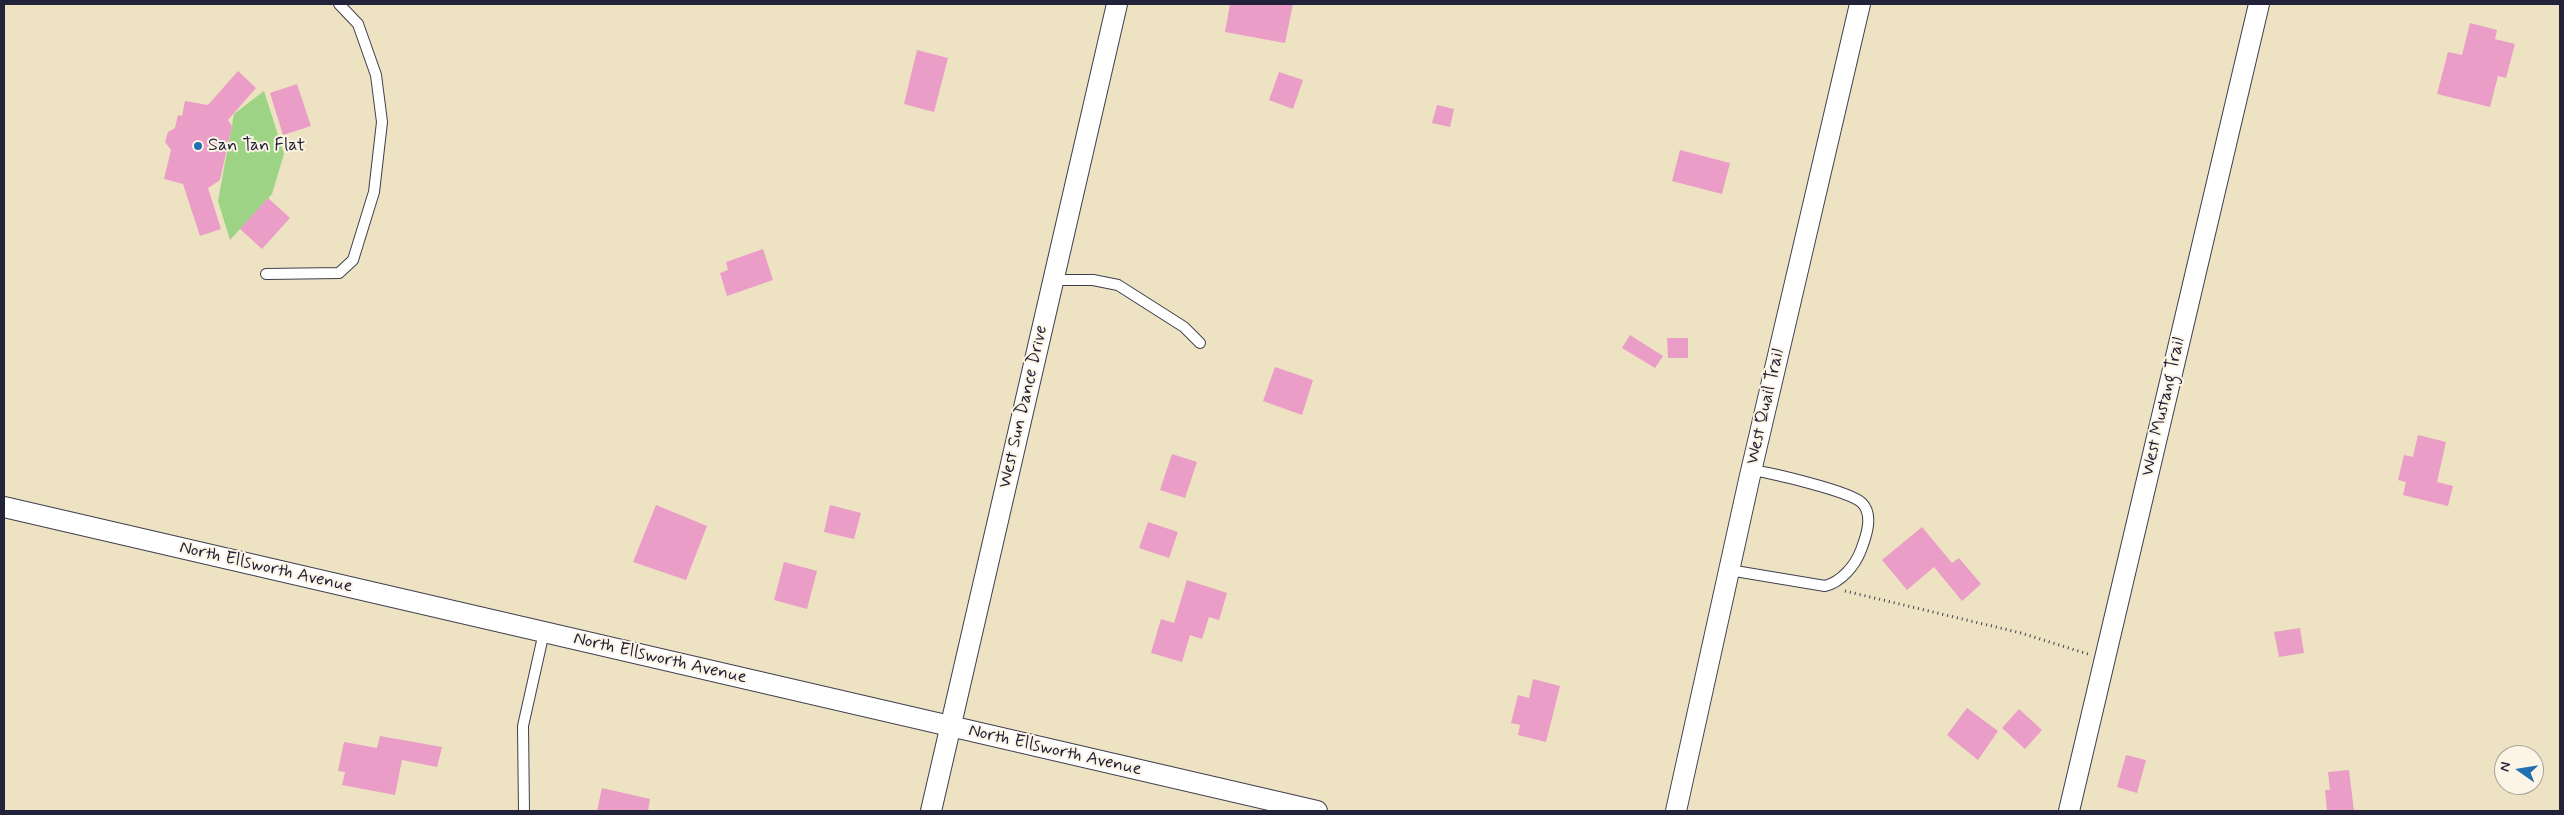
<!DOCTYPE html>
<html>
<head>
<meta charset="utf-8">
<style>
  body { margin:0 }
  #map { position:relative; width:2564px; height:815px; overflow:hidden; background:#ede2c1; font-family:Mynerve,sans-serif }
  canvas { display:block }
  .frame { position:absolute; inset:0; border:5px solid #22223b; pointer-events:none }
  .north { position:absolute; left:2494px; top:745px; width:50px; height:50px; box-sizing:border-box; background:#fcf5e5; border:1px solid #a5a1a1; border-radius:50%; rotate:283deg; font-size:14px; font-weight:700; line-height:20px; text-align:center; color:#22223b }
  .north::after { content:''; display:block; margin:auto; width:18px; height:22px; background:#1f6fb2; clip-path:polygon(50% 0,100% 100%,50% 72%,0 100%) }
</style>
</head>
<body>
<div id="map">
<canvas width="2564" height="815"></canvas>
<div class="frame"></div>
<div class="north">N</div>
</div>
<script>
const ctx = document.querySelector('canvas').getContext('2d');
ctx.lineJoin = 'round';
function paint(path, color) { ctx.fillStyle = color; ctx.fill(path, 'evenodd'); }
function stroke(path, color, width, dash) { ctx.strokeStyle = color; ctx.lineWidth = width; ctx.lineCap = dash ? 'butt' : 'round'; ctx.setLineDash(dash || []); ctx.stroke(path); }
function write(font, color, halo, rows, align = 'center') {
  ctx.font = font + ' Mynerve,sans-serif'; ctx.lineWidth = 4; ctx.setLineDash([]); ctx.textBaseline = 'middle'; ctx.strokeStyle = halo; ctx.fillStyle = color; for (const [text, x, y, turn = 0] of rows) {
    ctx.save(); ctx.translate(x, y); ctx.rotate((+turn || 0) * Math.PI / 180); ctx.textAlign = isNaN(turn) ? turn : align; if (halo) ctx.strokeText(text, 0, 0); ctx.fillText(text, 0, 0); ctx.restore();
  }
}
const green = new Path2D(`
  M 264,91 L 284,154 L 272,194 L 230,240 L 218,201 L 234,114 Z`);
const building = new Path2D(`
  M 1230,4 L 1293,4 L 1285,43 L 1225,32 Z
  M 2470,23 L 2497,30 L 2495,39 L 2515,44 L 2506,78 L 2498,76 L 2490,107 L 2437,94 L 2448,52 L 2462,55 Z
  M 917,50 L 948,58 L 934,112 L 904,104 Z
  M 238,71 L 256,88 L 228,120 L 232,126 L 220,180 L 208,188 L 221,229 L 200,236 L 183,184 L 164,179 L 171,150 L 165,142 L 168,132 L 175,128 L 178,115 L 182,116 L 185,101 L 208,105 Z
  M 1279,72 L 1303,80 L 1293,109 L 1269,100 Z
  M 297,84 L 311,126 L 283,135 L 270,93 Z
  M 1437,105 L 1454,109 L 1450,127 L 1432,123 Z
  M 1680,150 L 1730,163 L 1722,194 L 1672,181 Z
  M 268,198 L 290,218 L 262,249 L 240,229 Z
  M 763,249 L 773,280 L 727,296 L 720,273 L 728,270 L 726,262 Z
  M 1630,335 L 1663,356 L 1655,368 L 1622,348 Z
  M 1667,338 L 1688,338 L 1688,358 L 1668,358 Z
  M 1275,367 L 1313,380 L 1302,415 L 1263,401 Z
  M 2418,435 L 2446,442 L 2437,482 L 2453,486 L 2448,506 L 2403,495 L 2406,482 L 2398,480 L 2404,455 L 2413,457 Z
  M 1172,454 L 1197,462 L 1185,498 L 1160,490 Z
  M 656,505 L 707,526 L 686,580 L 633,562 Z
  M 830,505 L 861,513 L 854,539 L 824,532 Z
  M 1148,522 L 1178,532 L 1169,558 L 1139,548 Z
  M 1922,527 L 1952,563 L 1959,558 L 1981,584 L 1962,601 L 1934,567 L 1907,590 L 1882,560 Z
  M 784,562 L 817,571 L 807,609 L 774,600 Z
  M 1187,580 L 1227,593 L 1219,620 L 1209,617 L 1202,639 L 1190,635 L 1182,662 L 1151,653 L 1161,619 L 1174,623 Z
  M 2300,628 L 2304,653 L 2279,657 L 2274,632 Z
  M 1533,679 L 1560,686 L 1546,742 L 1518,735 L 1520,725 L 1511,723 L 1518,695 L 1529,698 Z
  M 1967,708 L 1998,731 L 1978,760 L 1947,735 Z
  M 2019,709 L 2042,730 L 2025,749 L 2002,728 Z
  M 380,736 L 442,747 L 437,767 L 402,760 L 395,795 L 342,785 L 345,772 L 338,771 L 344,742 L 377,748 Z
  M 2126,755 L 2146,760 L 2137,793 L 2117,787 Z
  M 2349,770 L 2354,811 L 2327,811 L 2325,790 L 2330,790 L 2328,772 Z
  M 602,788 L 650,799 L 648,811 L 597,811 Z`);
const path = new Path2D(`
  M 1845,591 L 2021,633 L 2088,654`);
const service = new Path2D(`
  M 266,274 L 339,273 L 353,260 L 374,192 L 382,122 L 376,75 L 358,24 L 339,4
  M 1054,280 L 1093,280 L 1118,285 L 1184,327 L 1200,343
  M 1729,570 L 1825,586 C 1841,582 1855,566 1861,550 C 1866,537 1874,515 1862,503 C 1850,491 1771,473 1752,470
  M 524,811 L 523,726 L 544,632`);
const minor = new Path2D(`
  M 4,507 L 1317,811
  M 931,811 L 1117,4
  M 1676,811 L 1749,480 L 1860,4
  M 2069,811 L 2259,4`);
const markers = [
  [198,146,5,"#1f6fb2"]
];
const poiNames = [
  ["San Tan Flat",208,146]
];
const streetNames = [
  ["West Sun Dance Drive",1024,407,-77],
  ["West Quail Trail",1766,407,-77],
  ["West Mustang Trail",2164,407,-77],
  ["North Ellsworth Avenue",266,568,13],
  ["North Ellsworth Avenue",660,659,13],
  ["North Ellsworth Avenue",1055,751,13]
];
paint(green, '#9dd384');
paint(building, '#ea9dc7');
stroke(service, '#403f4f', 12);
stroke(minor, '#403f4f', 22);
stroke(path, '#403f4f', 3, [1, 4]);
stroke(service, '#fff', 10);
stroke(minor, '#fff', 20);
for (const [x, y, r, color] of markers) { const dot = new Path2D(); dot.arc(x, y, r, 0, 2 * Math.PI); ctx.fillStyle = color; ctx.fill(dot); stroke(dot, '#fcf5e5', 2); }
write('18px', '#22223b', '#fcf5e5', poiNames, 'left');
write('18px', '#22223b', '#fcf5e5', streetNames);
</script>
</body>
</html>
